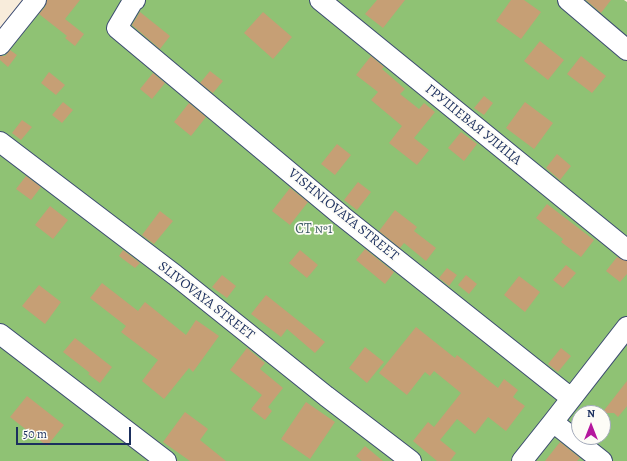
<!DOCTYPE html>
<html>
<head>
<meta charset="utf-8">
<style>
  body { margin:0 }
  #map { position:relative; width:627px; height:461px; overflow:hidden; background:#f8ecdb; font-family:Alegreya,serif }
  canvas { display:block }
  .north { position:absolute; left:571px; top:405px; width:40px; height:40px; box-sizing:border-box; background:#fdfcf7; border:1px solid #a3aaba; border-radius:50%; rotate:0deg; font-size:11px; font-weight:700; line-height:16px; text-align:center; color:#1b2f5e }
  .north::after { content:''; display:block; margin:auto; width:14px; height:18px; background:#b5179e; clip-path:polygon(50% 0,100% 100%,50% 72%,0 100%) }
  .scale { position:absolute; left:16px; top:427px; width:115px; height:18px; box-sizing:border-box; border:2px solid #1b2f5e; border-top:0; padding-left:5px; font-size:12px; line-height:14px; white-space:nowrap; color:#1b2f5e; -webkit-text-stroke:3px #fdfcf7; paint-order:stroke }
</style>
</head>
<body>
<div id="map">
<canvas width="627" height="461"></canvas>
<div class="north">N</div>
<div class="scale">50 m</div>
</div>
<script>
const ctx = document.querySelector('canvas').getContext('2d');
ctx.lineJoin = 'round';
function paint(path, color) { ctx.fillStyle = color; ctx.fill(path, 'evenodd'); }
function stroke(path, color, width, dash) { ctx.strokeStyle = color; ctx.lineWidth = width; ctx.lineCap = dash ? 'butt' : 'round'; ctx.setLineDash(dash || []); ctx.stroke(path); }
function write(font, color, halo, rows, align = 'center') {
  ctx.font = font + ' Alegreya,serif'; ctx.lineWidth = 3.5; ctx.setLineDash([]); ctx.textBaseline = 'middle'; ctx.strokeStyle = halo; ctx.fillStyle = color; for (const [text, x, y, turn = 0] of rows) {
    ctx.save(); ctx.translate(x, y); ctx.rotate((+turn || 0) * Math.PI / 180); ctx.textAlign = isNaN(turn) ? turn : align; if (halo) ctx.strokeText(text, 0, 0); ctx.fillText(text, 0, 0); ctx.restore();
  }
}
const green = new Path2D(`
  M 23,0 L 624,0 L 627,2 L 627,461 L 0,461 L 0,29 ZM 579,413 L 603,413 L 603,437 L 579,437 Z`);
const building = new Path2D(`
  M 47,0 L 80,0 L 65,19 L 84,34 L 75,46 L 65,38 L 67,36 L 39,14 L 45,7 Z
  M 377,0 L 405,0 L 383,28 L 365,14 Z
  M 511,0 L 524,0 L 541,12 L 521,39 L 496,21 Z
  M 586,0 L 611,0 L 601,13 Z
  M 140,12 L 170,36 L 160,49 L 132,25 Z
  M 263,12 L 292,37 L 273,59 L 244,33 Z
  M 540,41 L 564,60 L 548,80 L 524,61 Z
  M 10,50 L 17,55 L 8,67 L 0,60 L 0,56 L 5,56 Z
  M 371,56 L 384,67 L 382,69 L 405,89 L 400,94 L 419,109 L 424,103 L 435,112 L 414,138 L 429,150 L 417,165 L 389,143 L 402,126 L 371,100 L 378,92 L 356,75 Z
  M 581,56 L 606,76 L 592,93 L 567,74 Z
  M 210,71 L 223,81 L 213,93 L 200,83 Z
  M 49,72 L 65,85 L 56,95 L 41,83 Z
  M 153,73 L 165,83 L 152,99 L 140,89 Z
  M 484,96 L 493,103 L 484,115 L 474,108 Z
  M 63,102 L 73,110 L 62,123 L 52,115 Z
  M 525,102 L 553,123 L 534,149 L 506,128 Z
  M 189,103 L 206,117 L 191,136 L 174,122 Z
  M 22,120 L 32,127 L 21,140 L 12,133 Z
  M 461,132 L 477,144 L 464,161 L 448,148 Z
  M 337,144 L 351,155 L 335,175 L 321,164 Z
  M 557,154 L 571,166 L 560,180 L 546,168 Z
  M 26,176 L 41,187 L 31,200 L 16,189 Z
  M 358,182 L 371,192 L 357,210 L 344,200 Z
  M 290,188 L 308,202 L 290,225 L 272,211 Z
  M 547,204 L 594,240 L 581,257 L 561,242 L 563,239 L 536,218 Z
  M 50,206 L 68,220 L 53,239 L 35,225 Z
  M 395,210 L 417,227 L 414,231 L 436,248 L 426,261 L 404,243 L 400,248 L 379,231 Z
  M 160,211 L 173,221 L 154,244 L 142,235 Z
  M 365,249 L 394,272 L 385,284 L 356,260 Z
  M 123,250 L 140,263 L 135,268 L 119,256 Z
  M 300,250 L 318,265 L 307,278 L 289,263 Z
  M 617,257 L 627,261 L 627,274 L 620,282 L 606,271 Z
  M 566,265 L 576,273 L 563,288 L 553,280 Z
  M 447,268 L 457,275 L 449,286 L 439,278 Z
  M 222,275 L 236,286 L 227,298 L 212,287 Z
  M 466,275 L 477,284 L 469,294 L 458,285 Z
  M 519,276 L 540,292 L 525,312 L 504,295 Z
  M 102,283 L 138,311 L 145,302 L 186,335 L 196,320 L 219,336 L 193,372 L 189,368 L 164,399 L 142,381 L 158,360 L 121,332 L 126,326 L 90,298 Z
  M 39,285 L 61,302 L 45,324 L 22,306 Z
  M 266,295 L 325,342 L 315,353 L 287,329 L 281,337 L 251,314 Z
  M 416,327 L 455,358 L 457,355 L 498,388 L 504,379 L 518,390 L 513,397 L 525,406 L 506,431 L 488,417 L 475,434 L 457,419 L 440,440 L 456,453 L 450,461 L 437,461 L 413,441 L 428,422 L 434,427 L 461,393 L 434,371 L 430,376 L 425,372 L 407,395 L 379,373 Z
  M 75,338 L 112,367 L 100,383 L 88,374 L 90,373 L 63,352 Z
  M 365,347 L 384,362 L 367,383 L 349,368 Z
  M 247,348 L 265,363 L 260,369 L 283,388 L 268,407 L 272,411 L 265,420 L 251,409 L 262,395 L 230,370 Z
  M 561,348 L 571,356 L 558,372 L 548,364 Z
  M 627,381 L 627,406 L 618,417 L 614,413 L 602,413 Z
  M 27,396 L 64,425 L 47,446 L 10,417 Z
  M 306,402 L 335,422 L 310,459 L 281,439 Z
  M 185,412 L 208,429 L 200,440 L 226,461 L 190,461 L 163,442 Z
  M 560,442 L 580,458 L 577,461 L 545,461 Z
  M 365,446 L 383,461 L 362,461 L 356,456 Z`);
const minor = new Path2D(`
  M 135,0 L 133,1 L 117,28 L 342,216 L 571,398
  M 320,0 L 627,250
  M 568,0 L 627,50
  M 0,45 L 36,0
  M 0,142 L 175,275 L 326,396 L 411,461
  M 0,334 L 166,461
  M 553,422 L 602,461
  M 522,461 L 553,422 L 627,327`);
const streetNames = [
  ["ГРУШЕВАЯ УЛИЦА",473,125,39],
  ["VISHNIOVAYA STREET",343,215,39],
  ["SLIVOVAYA STREET",206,301,38]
];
const parkNames = [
  ["СТ №1",314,230]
];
paint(green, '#8fc274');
paint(building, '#c69f75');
stroke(minor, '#3c4b71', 22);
stroke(minor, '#fff', 20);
write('14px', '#1b2f5e', '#fdfcf7', streetNames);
write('14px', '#3e5b65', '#fdfcf7', parkNames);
</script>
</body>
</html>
